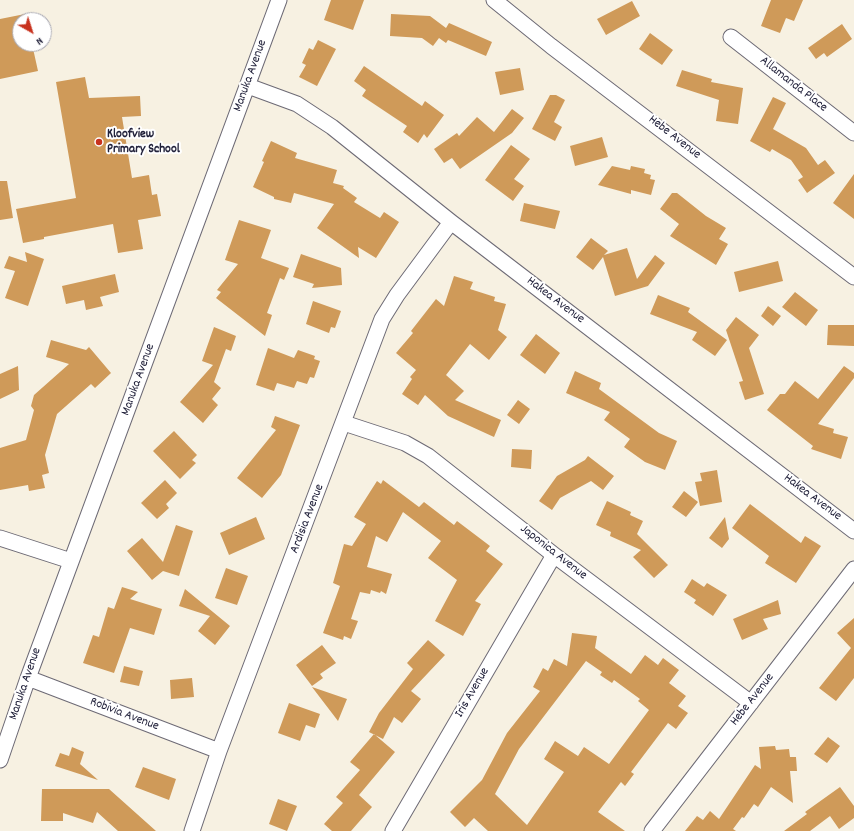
<!DOCTYPE html>
<html>
<head>
<meta charset="utf-8">
<style>
  body { margin:0 }
  #map { position:relative; width:854px; height:831px; overflow:hidden; background:#f7f1e2; font-family:Dekko,sans-serif }
  canvas { display:block }
  .north { position:absolute; left:12px; top:12px; width:40px; height:40px; box-sizing:border-box; background:#fff; border:1px solid #a7a7b1; border-radius:50%; rotate:141deg; font-size:11px; font-weight:700; line-height:16px; text-align:center; color:#22223b }
  .north::after { content:''; display:block; margin:auto; width:14px; height:18px; background:#c8321e; clip-path:polygon(50% 0,100% 100%,50% 72%,0 100%) }
</style>
</head>
<body>
<div id="map">
<canvas width="854" height="831"></canvas>
<div class="north">N</div>
</div>
<script>
const ctx = document.querySelector('canvas').getContext('2d');
ctx.lineJoin = 'round';
function paint(path, color) { ctx.fillStyle = color; ctx.fill(path, 'evenodd'); }
function stroke(path, color, width, dash) { ctx.strokeStyle = color; ctx.lineWidth = width; ctx.lineCap = dash ? 'butt' : 'round'; ctx.setLineDash(dash || []); ctx.stroke(path); }
function write(font, color, halo, rows, align = 'center') {
  ctx.font = font + ' Dekko,sans-serif'; ctx.lineWidth = 4; ctx.setLineDash([]); ctx.textBaseline = 'middle'; ctx.strokeStyle = halo; ctx.fillStyle = color; for (const [text, x, y, turn = 0] of rows) {
    ctx.save(); ctx.translate(x, y); ctx.rotate((+turn || 0) * Math.PI / 180); ctx.textAlign = isNaN(turn) ? turn : align; if (halo) ctx.strokeText(text, 0, 0); ctx.fillText(text, 0, 0); ctx.restore();
  }
}
const building = new Path2D(`
  M 331,0 L 364,0 L 353,30 L 324,20 Z
  M 771,0 L 803,0 L 794,21 L 786,18 L 780,33 L 761,26 Z
  M 632,1 L 640,16 L 606,35 L 597,19 Z
  M 25,14 L 26,20 L 20,20 L 20,44 L 32,44 L 38,71 L 0,79 L 0,19 Z
  M 391,14 L 430,16 L 446,28 L 449,23 L 492,42 L 486,56 L 448,40 L 446,43 L 439,38 L 433,46 L 422,38 L 390,36 Z
  M 842,24 L 852,39 L 827,57 L 824,53 L 816,59 L 808,48 Z
  M 650,33 L 673,50 L 662,65 L 639,49 Z
  M 318,40 L 336,49 L 317,86 L 299,77 L 306,65 L 302,63 L 309,48 L 313,50 Z
  M 364,66 L 422,106 L 425,101 L 444,115 L 427,138 L 424,134 L 418,143 L 403,132 L 407,126 L 362,96 L 366,90 L 354,81 Z
  M 520,68 L 524,90 L 500,95 L 495,72 Z
  M 682,70 L 712,79 L 711,82 L 743,88 L 738,124 L 716,121 L 719,100 L 676,86 Z
  M 85,77 L 89,98 L 140,96 L 141,116 L 122,117 L 132,178 L 149,175 L 152,195 L 157,194 L 161,216 L 138,220 L 143,249 L 118,253 L 113,224 L 44,237 L 44,239 L 23,243 L 16,209 L 76,198 L 56,82 Z
  M 550,95 L 556,95 L 565,100 L 554,122 L 562,127 L 555,141 L 532,129 Z
  M 773,97 L 786,103 L 773,129 L 806,148 L 818,165 L 825,160 L 835,173 L 807,193 L 798,180 L 803,177 L 791,160 L 772,149 L 770,152 L 750,141 Z
  M 512,109 L 524,118 L 512,133 L 460,169 L 452,158 L 444,163 L 434,149 L 457,133 L 459,136 L 477,117 L 494,132 Z
  M 602,137 L 608,157 L 575,166 L 570,146 Z
  M 271,141 L 297,153 L 295,158 L 337,170 L 333,183 L 344,186 L 343,188 L 357,198 L 354,202 L 380,218 L 384,212 L 399,222 L 376,258 L 358,247 L 359,258 L 317,228 L 334,204 L 294,193 L 291,203 L 274,199 L 274,197 L 253,187 L 264,162 L 262,161 Z
  M 511,145 L 530,159 L 514,179 L 524,186 L 513,201 L 485,180 Z
  M 612,166 L 630,170 L 631,166 L 645,169 L 644,173 L 651,175 L 650,179 L 655,180 L 651,195 L 631,190 L 631,194 L 598,185 Z
  M 854,174 L 854,219 L 833,203 Z
  M 0,181 L 7,181 L 13,218 L 0,220 Z
  M 672,193 L 677,193 L 706,216 L 726,228 L 719,239 L 728,244 L 716,265 L 670,236 L 679,224 L 660,209 Z
  M 524,203 L 560,211 L 555,229 L 520,221 Z
  M 239,220 L 271,230 L 261,258 L 289,268 L 284,280 L 280,278 L 267,313 L 272,315 L 265,336 L 216,298 L 221,292 L 217,290 L 238,264 L 225,260 Z
  M 591,238 L 608,251 L 604,255 L 627,248 L 637,279 L 655,255 L 665,263 L 648,286 L 615,296 L 603,257 L 593,270 L 576,257 Z
  M 25,252 L 44,259 L 28,306 L 5,298 L 15,271 L 4,268 L 9,256 L 27,262 Z
  M 301,254 L 341,268 L 342,285 L 312,288 L 314,284 L 293,277 Z
  M 778,261 L 783,281 L 739,292 L 734,272 Z
  M 115,274 L 119,292 L 100,297 L 103,306 L 86,310 L 84,300 L 66,304 L 62,286 Z
  M 454,276 L 473,282 L 470,289 L 495,297 L 494,301 L 506,304 L 498,330 L 507,337 L 489,360 L 470,344 L 446,375 L 464,391 L 455,400 L 501,420 L 494,437 L 448,416 L 425,395 L 418,405 L 402,394 L 412,379 L 410,377 L 416,370 L 396,353 L 413,333 L 411,331 L 436,299 L 444,306 Z
  M 795,292 L 818,310 L 806,326 L 782,307 Z
  M 658,295 L 690,308 L 688,312 L 727,340 L 715,356 L 692,340 L 697,332 L 650,314 Z
  M 313,301 L 341,311 L 335,328 L 331,327 L 329,333 L 306,324 Z
  M 768,306 L 781,316 L 773,326 L 761,316 Z
  M 736,317 L 759,335 L 749,348 L 764,394 L 745,400 L 739,382 L 743,381 L 726,330 Z
  M 828,325 L 854,325 L 854,346 L 827,345 Z
  M 214,327 L 236,336 L 231,351 L 226,349 L 214,382 L 221,388 L 212,399 L 218,405 L 203,423 L 180,402 L 213,365 L 202,361 Z
  M 536,334 L 560,353 L 545,374 L 520,355 Z
  M 51,340 L 86,350 L 89,347 L 111,373 L 95,388 L 91,384 L 57,414 L 45,455 L 49,473 L 42,475 L 45,488 L 29,491 L 28,485 L 0,490 L 0,448 L 26,440 L 34,410 L 31,406 L 34,395 L 69,364 L 46,357 Z
  M 268,348 L 294,358 L 298,350 L 315,356 L 314,359 L 320,361 L 314,378 L 310,377 L 307,384 L 297,381 L 294,388 L 277,383 L 274,391 L 256,385 Z
  M 18,366 L 19,390 L 0,399 L 0,374 Z
  M 844,366 L 854,373 L 854,378 L 818,424 L 834,429 L 833,433 L 848,437 L 841,459 L 811,449 L 813,446 L 767,410 L 780,394 L 785,394 L 795,381 L 818,399 Z
  M 575,371 L 601,383 L 599,389 L 659,433 L 677,441 L 665,470 L 645,462 L 624,447 L 630,439 L 604,420 L 610,412 L 566,393 Z
  M 518,400 L 530,409 L 519,424 L 507,415 Z
  M 275,416 L 300,425 L 281,475 L 262,498 L 237,478 L 276,430 L 271,427 Z
  M 174,431 L 197,455 L 192,460 L 196,463 L 180,479 L 153,451 Z
  M 512,449 L 532,450 L 531,469 L 511,467 Z
  M 588,456 L 614,476 L 603,490 L 591,481 L 560,498 L 552,510 L 539,501 L 557,476 L 585,460 Z
  M 717,470 L 722,502 L 700,506 L 695,482 L 702,481 L 700,473 Z
  M 165,480 L 177,493 L 166,504 L 169,508 L 157,519 L 141,503 Z
  M 383,480 L 419,507 L 424,502 L 454,525 L 457,521 L 490,546 L 486,551 L 503,564 L 475,601 L 481,604 L 463,636 L 435,621 L 457,580 L 428,558 L 441,541 L 403,512 L 387,542 L 376,536 L 367,567 L 392,574 L 386,594 L 381,591 L 380,593 L 371,590 L 370,594 L 360,592 L 351,619 L 358,621 L 351,639 L 344,636 L 343,640 L 323,633 L 340,586 L 333,583 L 344,544 L 352,546 L 366,524 L 354,517 L 377,481 L 381,484 Z
  M 684,491 L 698,502 L 686,517 L 672,507 Z
  M 607,501 L 631,512 L 630,515 L 643,521 L 637,534 L 668,565 L 654,578 L 633,557 L 641,550 L 610,536 L 611,532 L 596,525 Z
  M 750,504 L 801,543 L 805,536 L 821,546 L 796,583 L 765,563 L 769,556 L 732,528 Z
  M 256,517 L 265,539 L 229,555 L 220,533 Z
  M 725,517 L 729,539 L 722,548 L 709,538 Z
  M 176,525 L 193,531 L 179,576 L 163,571 L 152,580 L 127,551 L 142,538 L 163,562 Z
  M 226,568 L 248,576 L 237,605 L 215,598 Z
  M 692,579 L 704,587 L 707,583 L 727,595 L 713,616 L 694,603 L 696,600 L 684,592 Z
  M 122,587 L 138,592 L 130,599 L 162,609 L 154,635 L 130,628 L 114,673 L 83,663 L 93,635 L 99,637 L 108,607 L 114,609 Z
  M 185,589 L 230,626 L 215,645 L 198,631 L 210,616 L 179,606 Z
  M 778,600 L 781,614 L 763,619 L 768,629 L 742,640 L 733,619 Z
  M 854,618 L 854,678 L 836,701 L 819,688 L 851,648 L 837,633 Z
  M 572,633 L 597,636 L 595,648 L 631,674 L 645,655 L 658,665 L 663,658 L 679,670 L 669,683 L 686,696 L 678,706 L 688,713 L 676,729 L 668,723 L 631,772 L 634,774 L 625,786 L 621,782 L 598,812 L 625,831 L 488,831 L 474,818 L 465,827 L 450,812 L 482,780 L 507,733 L 540,691 L 533,687 L 543,668 L 548,671 L 554,659 L 567,666 ZM 586,661 L 602,672 L 600,675 L 612,683 L 614,680 L 640,699 L 638,701 L 649,710 L 609,764 L 584,747 L 578,756 L 555,741 L 544,759 L 564,772 L 527,825 L 495,794 L 519,749 Z
  M 428,640 L 445,655 L 411,691 L 421,699 L 402,723 L 394,717 L 383,739 L 369,732 L 379,713 L 413,669 L 407,663 Z
  M 322,645 L 336,663 L 320,674 L 323,678 L 312,686 L 296,665 Z
  M 124,666 L 143,671 L 139,686 L 120,682 Z
  M 192,678 L 194,697 L 171,699 L 170,680 Z
  M 312,687 L 347,699 L 338,721 Z
  M 289,703 L 320,714 L 315,728 L 306,725 L 300,741 L 278,733 Z
  M 374,734 L 395,752 L 359,795 L 372,807 L 351,831 L 332,831 L 324,824 L 343,803 L 336,797 L 360,770 L 350,762 Z
  M 828,737 L 840,746 L 827,763 L 814,754 Z
  M 775,746 L 776,750 L 789,749 L 790,757 L 796,757 L 797,771 L 790,771 L 793,803 L 771,787 L 758,807 L 754,804 L 744,818 L 742,817 L 733,829 L 736,831 L 685,831 L 697,816 L 703,820 L 710,811 L 719,819 L 755,765 L 761,769 L 759,747 Z
  M 72,747 L 84,752 L 80,764 L 98,780 L 55,766 L 60,753 L 69,756 Z
  M 143,767 L 176,779 L 169,800 L 135,787 Z
  M 840,787 L 854,806 L 854,818 L 839,829 L 830,816 L 810,831 L 784,831 L 807,814 L 805,812 Z
  M 42,789 L 109,789 L 156,831 L 118,831 L 97,812 L 93,823 L 63,813 L 63,821 L 41,821 Z
  M 278,799 L 297,806 L 287,831 L 269,824 Z`);
const minor = new Path2D(`
  M 494,0 L 551,46 L 854,277
  M 731,37 L 854,133
  M 248,86 L 297,104 L 332,127 L 451,222 L 854,531
  M 344,423 L 405,443 L 428,456 L 554,555 L 751,703
  M 0,538 L 71,561
  M 28,678 L 219,751
  M 0,760 L 28,678 L 279,0
  M 192,831 L 219,751 L 382,319 L 397,295 L 451,222
  M 393,831 L 554,555
  M 652,831 L 854,569`);
const markers = [
  [99,142,4,"#c8321e"]
];
const streetNames = [
  ["Manuka Avenue",251,76,-70],
  ["Allamanda Place",793,85,38],
  ["Hebe Avenue",674,138,38],
  ["Hakea Avenue",555,301,37],
  ["Manuka Avenue",139,380,-70],
  ["Hakea Avenue",812,498,37],
  ["Ardisia Avenue",308,519,-69],
  ["Japonica Avenue",553,553,38],
  ["Manuka Avenue",26,684,-71],
  ["Iris Avenue",473,693,-60],
  ["Hebe Avenue",753,700,-52],
  ["Robivia Avenue",124,715,21]
];
const poiNames = [
  ["Kloofview",107,135],
  ["Primary School",107,150]
];
paint(building, '#cf9a59');
stroke(minor, '#6d6a75', 17);
stroke(minor, '#fff', 15);
for (const [x, y, r, color] of markers) { const dot = new Path2D(); dot.arc(x, y, r, 0, 2 * Math.PI); ctx.fillStyle = color; ctx.fill(dot); stroke(dot, '#fff', 1.5); }
write('13px', '#22223b', '#fff', streetNames);
write('bold 13px', '#22223b', '#fff', poiNames, 'left');
</script>
</body>
</html>
